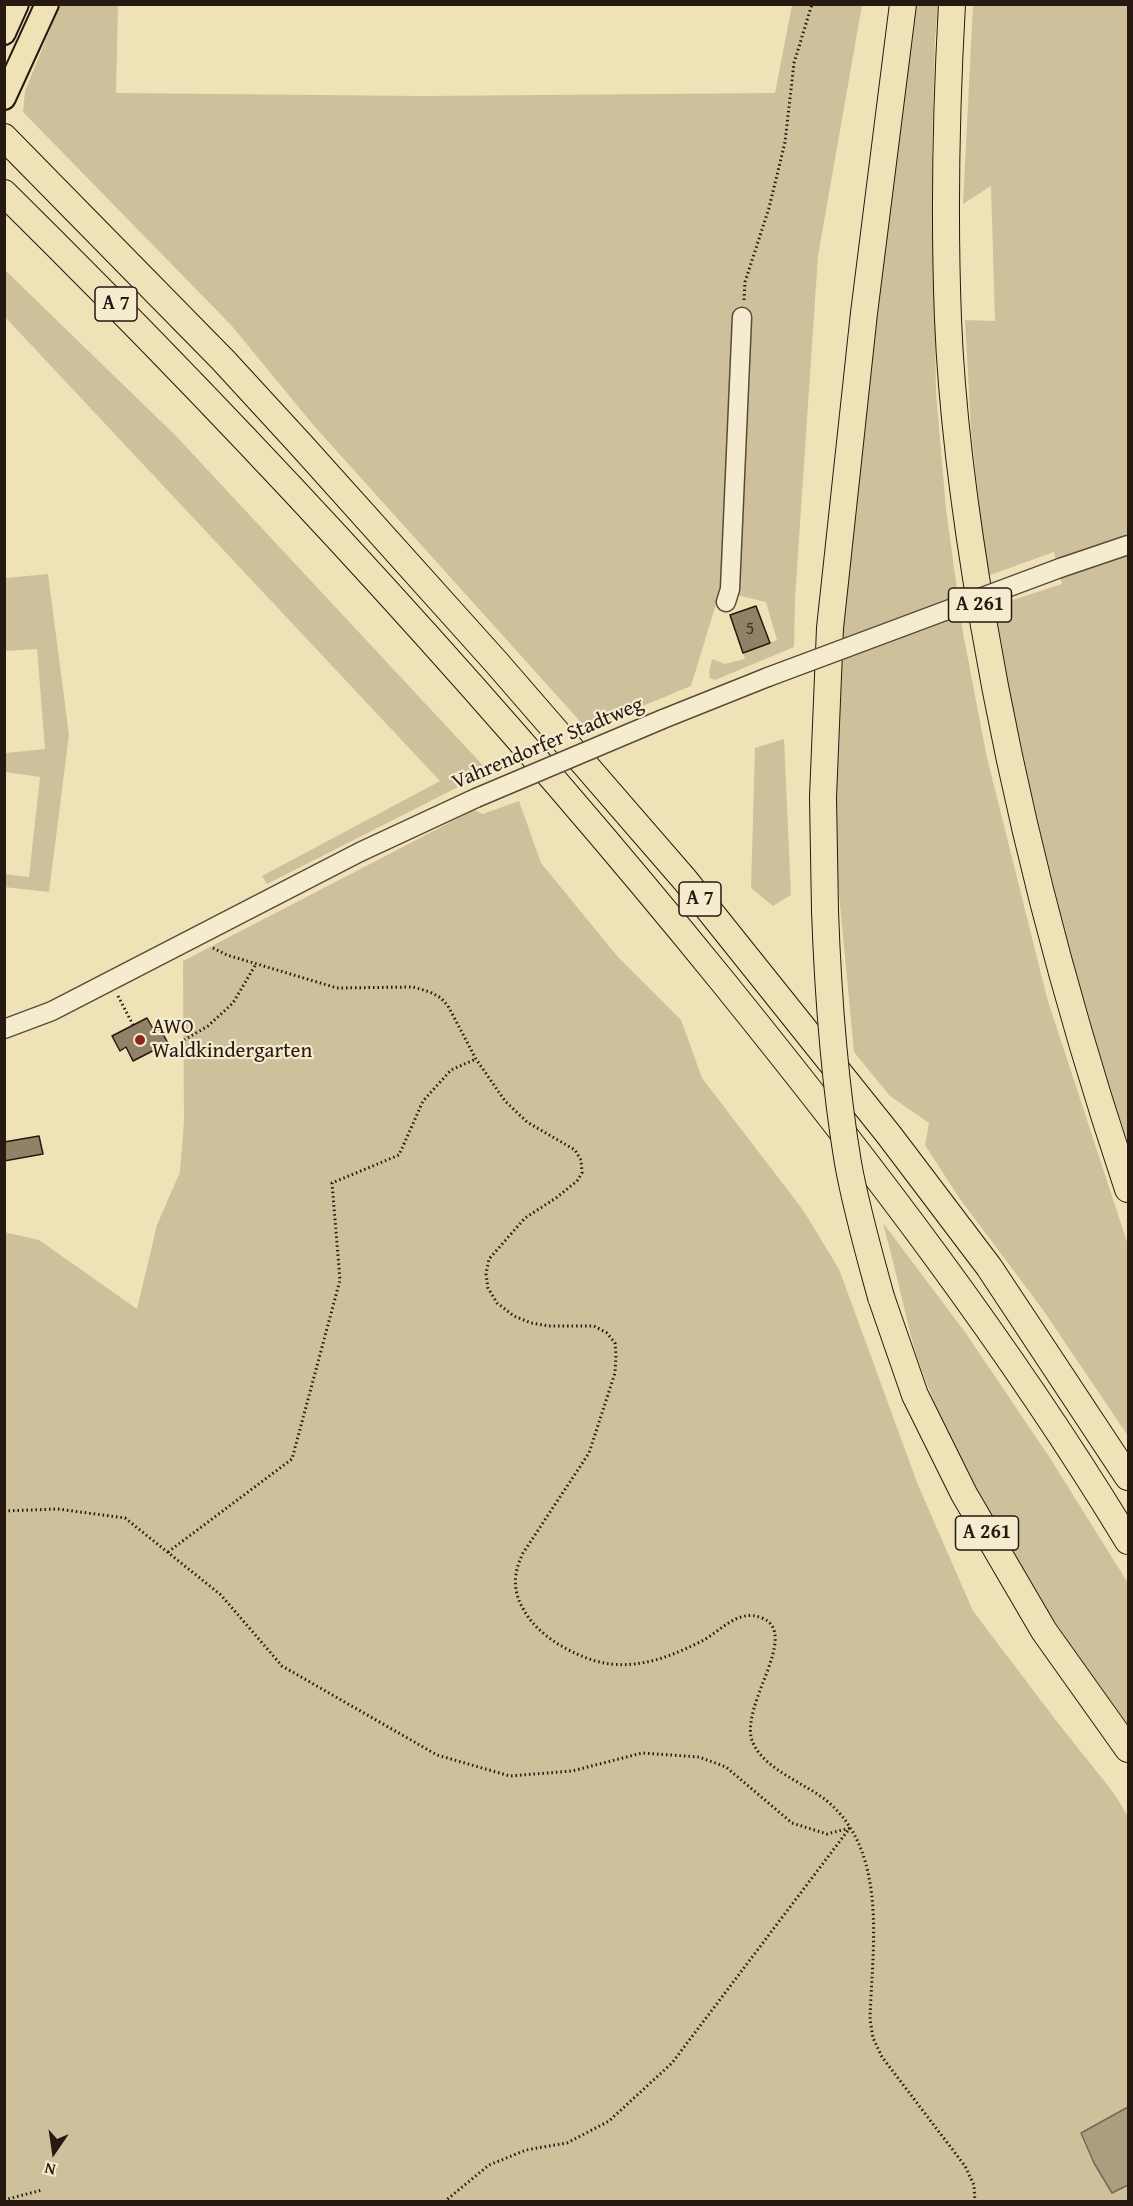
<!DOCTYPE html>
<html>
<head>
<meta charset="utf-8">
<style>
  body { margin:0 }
  #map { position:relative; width:1133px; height:2206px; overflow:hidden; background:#f0e2b7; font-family:"Gentium Book Plus",serif }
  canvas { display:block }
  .frame { position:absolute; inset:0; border:6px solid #261911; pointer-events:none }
  .north { position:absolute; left:24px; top:2122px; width:60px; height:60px; -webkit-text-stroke:4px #f5ecd0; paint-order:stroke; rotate:193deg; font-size:16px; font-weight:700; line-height:24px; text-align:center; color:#261911 }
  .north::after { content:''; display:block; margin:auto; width:21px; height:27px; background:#261911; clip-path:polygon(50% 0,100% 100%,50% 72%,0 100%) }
</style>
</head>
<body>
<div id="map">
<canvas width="1133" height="2206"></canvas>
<div class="frame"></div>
<div class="north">N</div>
</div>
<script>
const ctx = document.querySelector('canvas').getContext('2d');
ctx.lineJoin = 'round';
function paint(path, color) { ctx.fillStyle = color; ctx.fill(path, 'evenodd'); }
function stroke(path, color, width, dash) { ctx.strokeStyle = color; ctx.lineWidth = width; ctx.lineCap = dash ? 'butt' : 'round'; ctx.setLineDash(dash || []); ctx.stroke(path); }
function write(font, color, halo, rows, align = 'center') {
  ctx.font = font + ' "Gentium Book Plus",serif'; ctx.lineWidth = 4.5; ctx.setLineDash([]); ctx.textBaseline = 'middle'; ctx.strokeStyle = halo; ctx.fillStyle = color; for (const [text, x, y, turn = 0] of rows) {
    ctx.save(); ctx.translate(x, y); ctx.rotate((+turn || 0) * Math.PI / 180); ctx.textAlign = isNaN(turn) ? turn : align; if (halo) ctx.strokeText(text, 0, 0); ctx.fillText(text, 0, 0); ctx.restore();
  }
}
const green = new Path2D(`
  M 60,5 L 118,5 L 116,93 L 423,96 L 775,93 L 792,5 L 862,5 L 818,256 L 795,598 L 794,647 L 715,680 L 710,678 L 709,673 L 712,659 L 725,664 L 745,659 L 743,653 L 777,640 L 766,602 L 720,591 L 691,686 L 587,729 L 315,427 L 231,325 L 23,112 L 25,91 Z
  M 914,5 L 938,5 L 935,39 L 932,150 L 936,393 L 946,509 L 963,633 L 987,758 L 1047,998 L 1128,1245 L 1128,1436 L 1043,1310 L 960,1199 L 925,1145 L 929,1123 L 890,1096 L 854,1052 L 835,852 L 835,768 L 842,620 L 871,350 Z
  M 973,5 L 1128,5 L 1128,1143 L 1064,950 L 1025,787 L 994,606 L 1062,584 L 1054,552 L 987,576 L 971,430 L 965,320 L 995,321 L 991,186 L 963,204 Z
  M 5,270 L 176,436 L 490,773 L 464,784 L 267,884 L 262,876 L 440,781 L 5,317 Z
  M 48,574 L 69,735 L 49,892 L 4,887 L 5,874 L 29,877 L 40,777 L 5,772 L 5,753 L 45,749 L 37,649 L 5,651 L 5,578 Z
  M 784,739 L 791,895 L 773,906 L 751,888 L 755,748 Z
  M 519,801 L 541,863 L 618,957 L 681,1020 L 702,1078 L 803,1210 L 839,1269 L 918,1485 L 973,1611 L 1058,1723 L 1113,1792 L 1128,1816 L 1128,2107 L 1082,2133 L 1113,2193 L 1128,2185 L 1128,2201 L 5,2201 L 4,1232 L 39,1240 L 137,1309 L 157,1225 L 180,1172 L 184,1121 L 183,961 L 474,810 L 483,814 Z
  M 883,1223 L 965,1332 L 1050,1458 L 1128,1583 L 1128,1726 C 1046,1613 965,1493 918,1360 C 913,1346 910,1331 906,1316 C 899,1285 891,1254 883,1223 Z`);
const water = new Path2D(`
  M 1128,2107 L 1128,2185 L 1112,2193 L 1094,2163 L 1081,2133 Z`);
const building = new Path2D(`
  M 756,606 L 770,643 L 743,653 L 730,615 Z
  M 147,1018 L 155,1032 L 160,1029 L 168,1043 L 133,1061 L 126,1047 L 120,1051 L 112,1036 Z
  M 39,1136 L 43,1154 L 4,1161 L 4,1142 Z`);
const path = new Path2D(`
  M 744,300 L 745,282 L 769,208 L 785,142 L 794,63 L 812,4
  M 213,948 L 227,955 L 337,988 L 413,987 L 430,992 L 441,998 L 448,1006 L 476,1059 L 505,1101 L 527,1122 L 575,1150 L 581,1160 L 582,1173 L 577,1181 L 556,1198 L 525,1218 L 489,1259 L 486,1274 L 488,1288 L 497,1303 L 514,1316 L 531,1323 L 549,1326 L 594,1326 L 607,1333 L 615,1343 L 616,1355 L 615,1373 L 589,1453 L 523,1553 C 513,1574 512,1591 525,1612 C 536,1631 557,1645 577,1654 C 621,1675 660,1662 702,1641 C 721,1631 738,1608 762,1618 C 802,1634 737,1708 753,1743 C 765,1770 805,1783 827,1801 C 889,1853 872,1948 870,2019 L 873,2038 L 882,2057 L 965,2166 L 974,2185 L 975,2202
  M 118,996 L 133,1025
  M 184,1040 L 208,1026 L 233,1003 L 256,964
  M 4,1511 L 58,1509 L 125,1518 L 221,1595 L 282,1666 L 437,1755 L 510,1776 L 572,1771 L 642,1753 L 699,1757 L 726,1767 L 792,1823 L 827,1834 L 850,1828
  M 168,1552 L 292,1459 L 340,1280 L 332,1183 L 399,1155 L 423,1101 L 451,1070 L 476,1059
  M 4,2200 L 42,2190
  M 444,2202 L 489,2165 L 526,2150 L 567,2143 L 609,2121 L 672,2063 L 849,1829`);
const minor = new Path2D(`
  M 1060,568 L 1128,545
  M 726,602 L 730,589 L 742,317
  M 663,719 L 768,677
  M 4,1029 L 52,1011 L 360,852 L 476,798`);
const major = new Path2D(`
  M 4,33 L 17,4
  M 4,98 L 47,4`);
const highway = new Path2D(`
  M 952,4 C 946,110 944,214 948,319 C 952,420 966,521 983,620 C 1016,813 1066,1004 1128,1189
  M 4,137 L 223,360 L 302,446 L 496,662 L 685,880 L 889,1135 L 989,1267 L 1128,1477
  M 4,193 C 258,444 499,706 724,983 C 868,1161 1009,1345 1128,1541
  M 825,911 L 823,797 L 830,628 L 864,313 L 903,4
  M 881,1297 L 915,1395 L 964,1494 L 1044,1631 L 1128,1749`);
const minorBridge = new Path2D(`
  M 768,677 L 1060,568
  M 476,798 L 663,719`);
const highwayBridge = new Path2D(`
  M 825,911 C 828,995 834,1079 848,1163 C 856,1208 869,1253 881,1297`);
const markers = [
  [140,1040,6,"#8f2418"]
];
const numberNames = [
  ["5",750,629]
];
const shields = [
  [116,304,42],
  [980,605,63],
  [700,899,42],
  [987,1533,63]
];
const shieldNames = [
  ["A 7",116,304],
  ["A 261",980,605],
  ["A 7",700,899],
  ["A 261",987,1533]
];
const streetNames = [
  ["Vahrendorfer Stadtweg",548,744,-23]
];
const poiNames = [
  ["AWO",152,1028],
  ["Waldkindergarten",152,1052]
];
paint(green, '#cec09b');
paint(water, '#ab9e7f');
stroke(water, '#766953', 1.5);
paint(building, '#8f8267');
stroke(building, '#261911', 1.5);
stroke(minor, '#584b3a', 21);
stroke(major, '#261911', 26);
stroke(highway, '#261911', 28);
stroke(path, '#261911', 3, [1.5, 3]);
stroke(minor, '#f5ecd0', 18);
stroke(major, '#f0e2b7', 22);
stroke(highway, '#f0e2b7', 26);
stroke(minorBridge, '#584b3a', 21, []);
stroke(highwayBridge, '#261911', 28, []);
stroke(minorBridge, '#f5ecd0', 18);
stroke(highwayBridge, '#f0e2b7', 26);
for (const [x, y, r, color] of markers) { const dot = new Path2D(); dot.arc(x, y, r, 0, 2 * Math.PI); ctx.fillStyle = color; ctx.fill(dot); stroke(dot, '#f5ecd0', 2); }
write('18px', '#403326', null, numberNames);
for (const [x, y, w] of shields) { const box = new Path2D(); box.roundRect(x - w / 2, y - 17, w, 34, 4.5); ctx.fillStyle = '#f5ecd0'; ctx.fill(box); stroke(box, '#261911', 1.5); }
write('bold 20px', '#261911', null, shieldNames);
write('21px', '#261911', '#f5ecd0', streetNames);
write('21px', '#261911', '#f5ecd0', poiNames, 'left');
</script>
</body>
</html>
